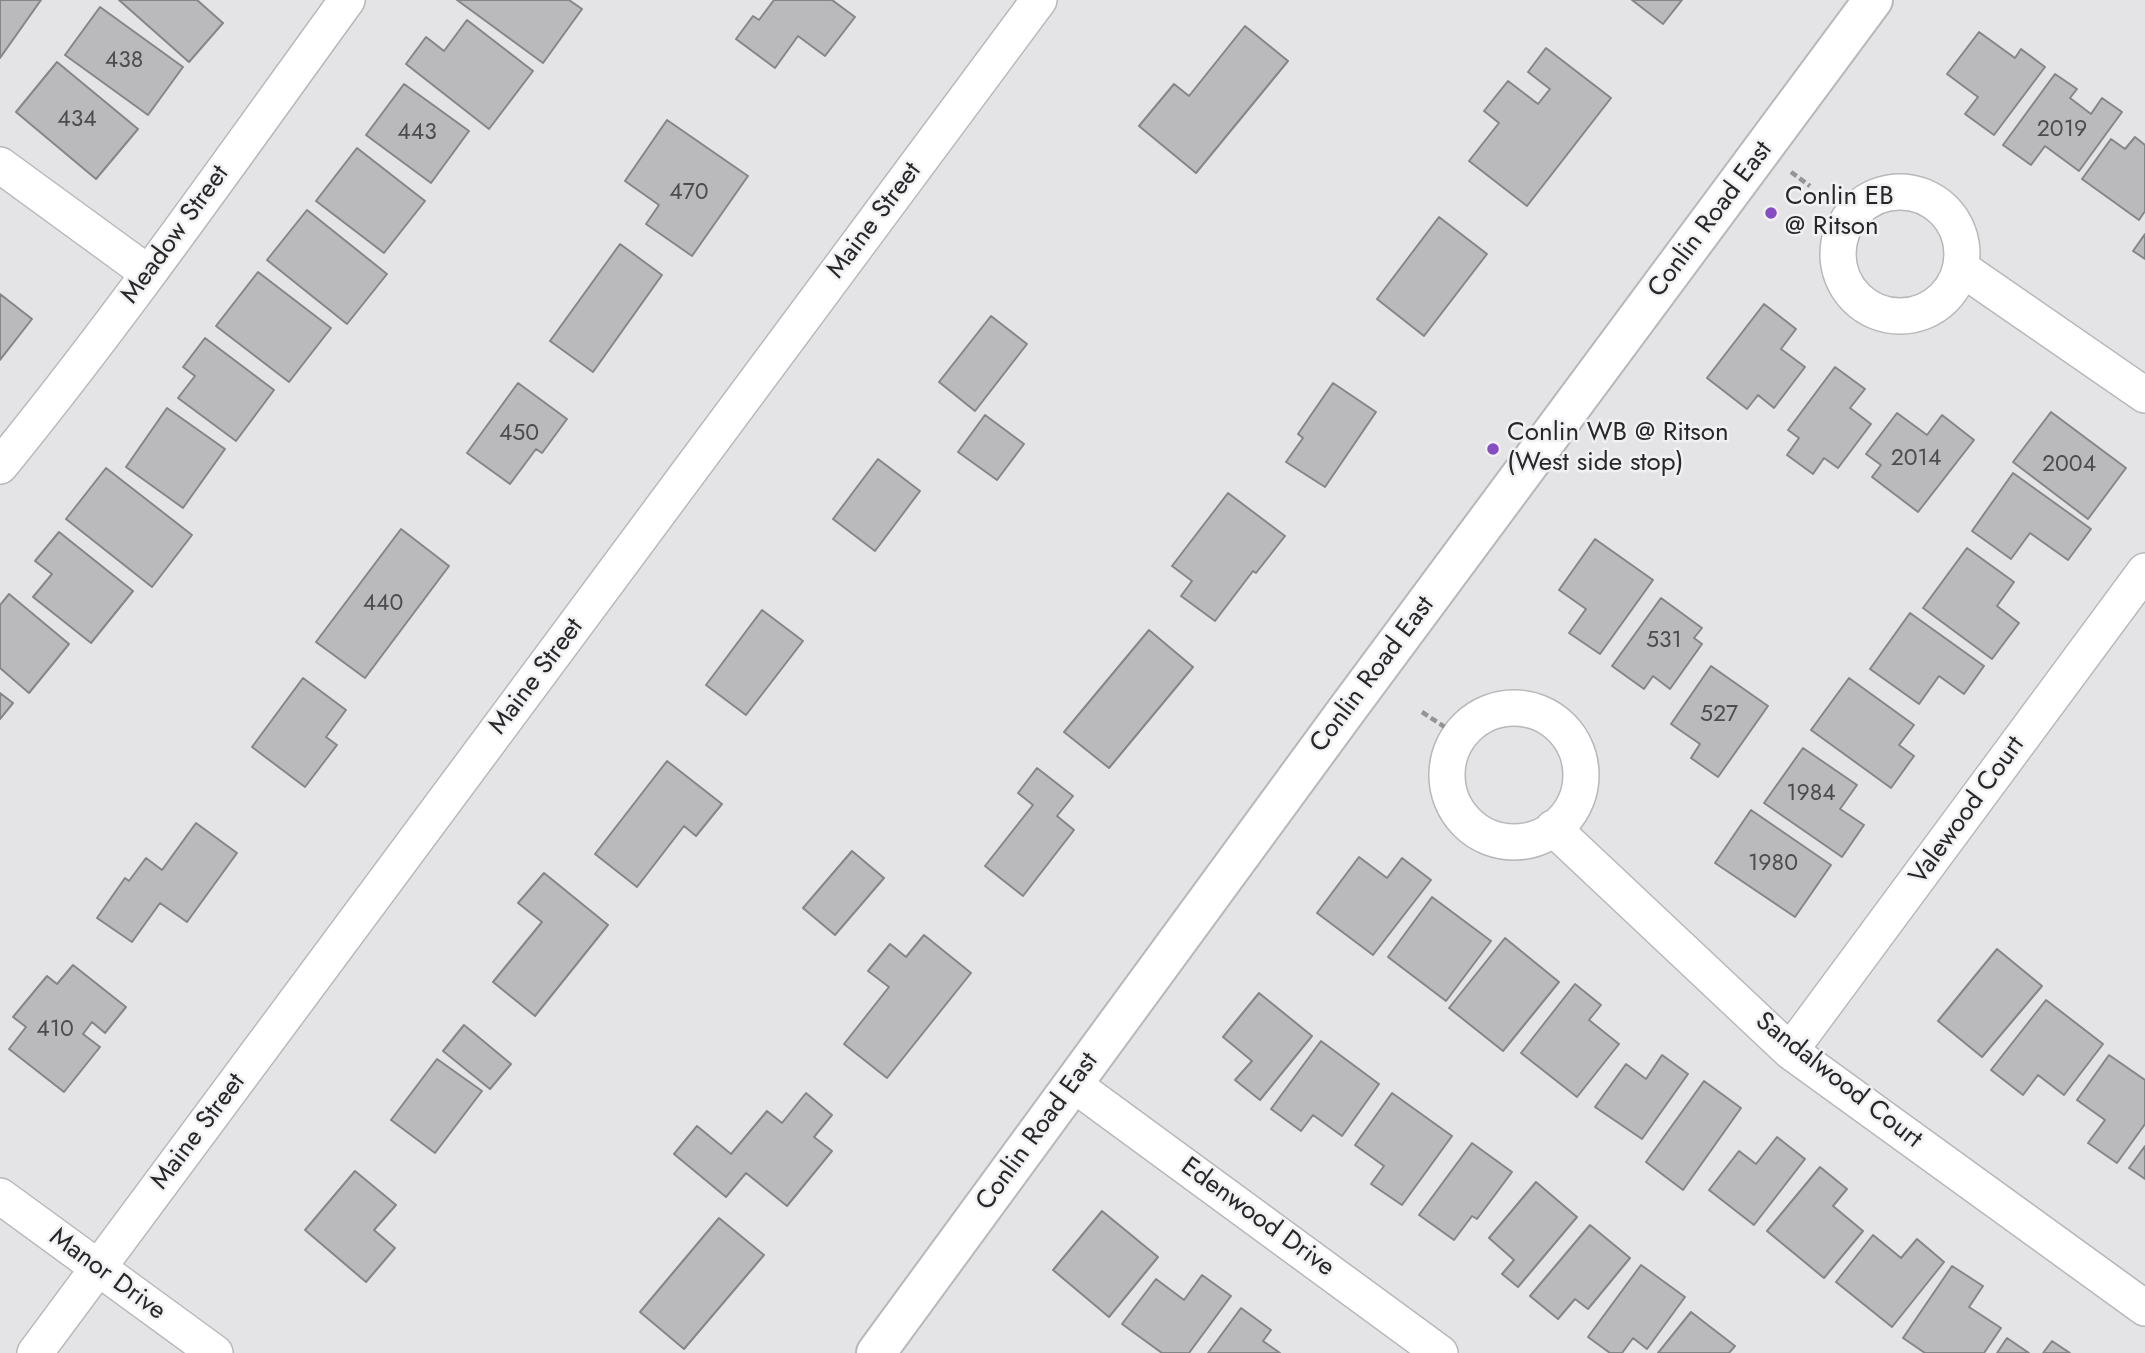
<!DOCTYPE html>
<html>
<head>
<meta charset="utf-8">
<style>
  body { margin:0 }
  canvas { display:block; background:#e4e3e6 }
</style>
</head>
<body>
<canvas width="2145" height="1353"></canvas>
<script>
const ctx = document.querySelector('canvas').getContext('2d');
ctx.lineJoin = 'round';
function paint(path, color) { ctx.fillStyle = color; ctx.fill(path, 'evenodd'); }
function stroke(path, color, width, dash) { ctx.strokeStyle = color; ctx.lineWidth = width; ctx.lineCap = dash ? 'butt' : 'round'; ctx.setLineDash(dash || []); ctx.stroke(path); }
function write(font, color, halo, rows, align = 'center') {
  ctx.font = font + ' Jost,sans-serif'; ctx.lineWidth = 5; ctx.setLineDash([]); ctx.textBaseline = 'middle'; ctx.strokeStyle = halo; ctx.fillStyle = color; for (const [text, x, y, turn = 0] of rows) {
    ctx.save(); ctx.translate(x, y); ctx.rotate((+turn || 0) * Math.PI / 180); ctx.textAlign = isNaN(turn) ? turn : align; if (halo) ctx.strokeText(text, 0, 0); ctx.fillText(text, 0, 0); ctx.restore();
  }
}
const building = new Path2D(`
  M 0,0 L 41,0 L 0,58 Z
  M 119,0 L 197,0 L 223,23 L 189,62 Z
  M 457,0 L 569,0 L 582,9 L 543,63 Z
  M 774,0 L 832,0 L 855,17 L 825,56 L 798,36 L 775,68 L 736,39 L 753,16 L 759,20 Z
  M 1632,0 L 1682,0 L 1663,24 Z
  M 100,7 L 183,67 L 148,115 L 65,55 Z
  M 467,20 L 533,71 L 489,129 L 406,64 L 426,37 L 444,51 Z
  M 1245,26 L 1288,61 L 1196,173 L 1139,126 L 1174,84 L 1189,96 Z
  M 1979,32 L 2015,58 L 2021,49 L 2045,67 L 1994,135 L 1965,114 L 1978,97 L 1947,74 Z
  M 1546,48 L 1611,98 L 1527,206 L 1469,161 L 1499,123 L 1484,111 L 1508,81 L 1538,104 L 1550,89 L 1528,72 Z
  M 57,62 L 138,129 L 96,179 L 16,112 Z
  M 2055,74 L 2077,89 L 2070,98 L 2091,114 L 2102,98 L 2122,112 L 2079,171 L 2045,146 L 2031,165 L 2003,145 Z
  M 404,84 L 469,131 L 431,183 L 366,135 Z
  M 667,120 L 748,176 L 692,256 L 646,224 L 659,205 L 625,181 Z
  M 2135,137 L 2145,145 L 2145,211 L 2139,220 L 2082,179 L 2111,139 L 2125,149 Z
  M 357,148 L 425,201 L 384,253 L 316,201 Z
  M 307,210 L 387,274 L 347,324 L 267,260 Z
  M 1439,217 L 1487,254 L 1424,336 L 1377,299 Z
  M 2145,234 L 2145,259 L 2133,251 Z
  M 620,244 L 662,275 L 593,372 L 550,341 Z
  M 258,272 L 331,328 L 289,382 L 216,326 Z
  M 0,294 L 32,319 L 0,360 Z
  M 1764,304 L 1796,329 L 1781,349 L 1805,367 L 1774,408 L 1758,395 L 1747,409 L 1707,378 Z
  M 991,316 L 1027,344 L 975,411 L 939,382 Z
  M 205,338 L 274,390 L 236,441 L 178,398 L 195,376 L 183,367 Z
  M 1835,367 L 1865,389 L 1850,408 L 1871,424 L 1838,468 L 1824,458 L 1813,474 L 1787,455 L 1799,438 L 1788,430 Z
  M 518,383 L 567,419 L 542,453 L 536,449 L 510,484 L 467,453 Z
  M 1333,383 L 1376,412 L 1325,487 L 1286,462 L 1303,438 L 1298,434 Z
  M 167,408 L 225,449 L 183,508 L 126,467 Z
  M 2051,412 L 2126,468 L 2088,519 L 2013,462 Z
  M 1897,413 L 1927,435 L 1942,415 L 1974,440 L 1918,512 L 1872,477 L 1881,465 L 1866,454 Z
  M 985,415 L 1024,444 L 997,480 L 958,452 Z
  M 878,459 L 920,491 L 875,551 L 833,519 Z
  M 106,468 L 192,535 L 152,587 L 66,519 Z
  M 2013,473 L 2091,529 L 2068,560 L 2030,533 L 2011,559 L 1972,531 Z
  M 1228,493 L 1285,536 L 1256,573 L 1253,571 L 1215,621 L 1181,596 L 1192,581 L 1172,566 Z
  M 401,529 L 449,566 L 365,678 L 316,642 Z
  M 59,532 L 133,591 L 91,643 L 33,597 L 52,574 L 35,561 Z
  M 1595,539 L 1653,580 L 1600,654 L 1569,633 L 1586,609 L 1559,590 Z
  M 1967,548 L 2014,582 L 1997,606 L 2019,623 L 1992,659 L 1923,608 Z
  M 9,594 L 69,644 L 29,693 L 0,668 L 0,605 Z
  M 1661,598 L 1702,628 L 1694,638 L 1702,644 L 1670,689 L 1653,676 L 1644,689 L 1612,666 Z
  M 762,610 L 803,641 L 746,715 L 706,685 Z
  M 1910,613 L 1984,666 L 1964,694 L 1939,676 L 1919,704 L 1870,669 Z
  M 1149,630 L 1193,667 L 1109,768 L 1064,732 Z
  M 1711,666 L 1768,706 L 1718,777 L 1691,758 L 1700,744 L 1671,724 Z
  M 303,678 L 346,710 L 326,737 L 337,745 L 305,787 L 252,747 Z
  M 1849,678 L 1914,725 L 1899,745 L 1914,756 L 1891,788 L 1811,730 Z
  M 0,693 L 13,703 L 0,719 Z
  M 1803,748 L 1857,785 L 1840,809 L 1864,825 L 1842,857 L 1764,803 Z
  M 667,761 L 722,804 L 696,836 L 684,826 L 637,887 L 595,854 Z
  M 1037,768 L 1073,796 L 1057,816 L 1074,830 L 1023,896 L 985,866 L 1033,805 L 1018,793 Z
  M 1751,810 L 1831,865 L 1795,917 L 1715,863 Z
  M 196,823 L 237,853 L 187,922 L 160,903 L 132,942 L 97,918 L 125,878 L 129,881 L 146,858 L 162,870 Z
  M 852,851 L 884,878 L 835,935 L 803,908 Z
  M 1359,857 L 1387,878 L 1402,858 L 1431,880 L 1373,955 L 1317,913 Z
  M 544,873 L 608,925 L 535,1016 L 493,982 L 542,922 L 518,903 Z
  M 1432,897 L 1491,941 L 1446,1001 L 1388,957 Z
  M 924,935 L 971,973 L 887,1078 L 844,1044 L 889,987 L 868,971 L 890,944 L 906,957 Z
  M 1505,938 L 1559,982 L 1503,1051 L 1449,1008 Z
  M 1997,949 L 2042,986 L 1982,1057 L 1938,1021 Z
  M 73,965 L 126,1007 L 105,1033 L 92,1022 L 83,1034 L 100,1047 L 64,1092 L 9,1049 L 26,1027 L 13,1017 L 47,976 L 57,984 Z
  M 1575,984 L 1601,1005 L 1589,1020 L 1619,1044 L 1577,1097 L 1521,1053 Z
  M 1259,993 L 1312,1036 L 1260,1100 L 1235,1080 L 1252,1061 L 1223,1037 Z
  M 2046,1000 L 2103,1044 L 2064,1095 L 2038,1075 L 2023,1095 L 1991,1070 Z
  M 464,1025 L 511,1064 L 490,1089 L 443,1051 Z
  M 1321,1041 L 1379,1084 L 1342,1136 L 1313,1115 L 1301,1131 L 1271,1109 Z
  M 1662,1055 L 1688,1074 L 1642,1139 L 1595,1107 L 1626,1064 L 1646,1079 Z
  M 2109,1055 L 2145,1080 L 2145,1124 L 2117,1163 L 2088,1143 L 2105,1120 L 2077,1100 Z
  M 437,1059 L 482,1091 L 435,1153 L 391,1120 Z
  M 1704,1081 L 1741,1108 L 1683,1190 L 1646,1162 Z
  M 806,1093 L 832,1115 L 814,1137 L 832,1151 L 787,1206 L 746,1173 L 726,1197 L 674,1154 L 697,1126 L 731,1154 L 767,1111 L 782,1123 Z
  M 1392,1093 L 1452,1136 L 1402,1205 L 1371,1184 L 1384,1166 L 1355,1145 Z
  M 1777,1137 L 1805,1159 L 1754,1225 L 1709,1190 L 1739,1151 L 1756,1164 Z
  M 1472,1143 L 1512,1172 L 1477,1219 L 1472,1216 L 1454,1240 L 1419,1215 Z
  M 2145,1146 L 2145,1179 L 2129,1168 Z
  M 1820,1167 L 1847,1189 L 1833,1206 L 1863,1231 L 1824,1278 L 1767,1231 Z
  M 355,1171 L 396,1205 L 374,1230 L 395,1248 L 366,1282 L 305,1230 Z
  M 1536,1182 L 1577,1217 L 1518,1287 L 1502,1274 L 1514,1260 L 1489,1238 Z
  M 1102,1211 L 1158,1257 L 1109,1317 L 1053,1270 Z
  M 719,1218 L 764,1255 L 684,1349 L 640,1312 Z
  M 1590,1225 L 1630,1258 L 1588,1309 L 1575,1299 L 1558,1319 L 1530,1296 Z
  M 1873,1235 L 1901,1258 L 1917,1239 L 1944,1262 L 1892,1327 L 1836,1282 Z
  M 1641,1265 L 1685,1297 L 1647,1349 L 1633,1338 L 1622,1353 L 1610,1353 L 1588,1337 Z
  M 1952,1266 L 1983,1286 L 1969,1307 L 2001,1328 L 1984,1353 L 1925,1353 L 1903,1338 Z
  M 1202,1275 L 1231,1296 L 1189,1353 L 1162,1353 L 1122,1324 L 1156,1279 L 1184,1300 Z
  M 1241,1308 L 1271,1330 L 1263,1341 L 1280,1353 L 1208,1353 Z
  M 1691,1312 L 1735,1346 L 1729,1353 L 1658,1353 Z
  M 2007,1338 L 2029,1353 L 1997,1353 Z
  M 2052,1341 L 2070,1353 L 2043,1353 Z`);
const path = new Path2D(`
  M 1791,172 L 1810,186
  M 1828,200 L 1852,217
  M 1422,712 L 1460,737`);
const street = new Path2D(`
  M 0,165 L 148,273
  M1838 254a62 62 0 1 1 124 0a62 62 0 1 1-124 0Z
  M 1961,268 L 2145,395
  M 0,466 C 122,316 233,157 347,0
  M1447 775a67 67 0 1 1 134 0a67 67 0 1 1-134 0Z
  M 1553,828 L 1790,1051 L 2145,1308
  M 1790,1051 L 2145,571
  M 1073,1084 L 1440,1353
  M 0,1196 L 215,1353
  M 35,1353 L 1039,0`);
const secondary = new Path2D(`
  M 876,1353 L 1346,711 L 1873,0`);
const markers = [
  [1771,213,7,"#864cc2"],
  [1493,449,7,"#864cc2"]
];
const numberNames = [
  ["438",124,61],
  ["434",77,120],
  ["2019",2062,130],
  ["443",417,133],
  ["470",689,193],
  ["450",519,434],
  ["2014",1916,459],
  ["2004",2069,465],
  ["440",383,604],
  ["531",1664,641],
  ["527",1719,715],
  ["1984",1811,794],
  ["1980",1773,864],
  ["410",55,1030]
];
const poiNames = [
  ["Conlin EB",1785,198],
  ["@ Ritson",1785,228],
  ["Conlin WB @ Ritson",1507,434],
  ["(West side stop)",1507,464]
];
const streetNames = [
  ["Conlin Road East",1711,220,-53],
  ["Maine Street",875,221,-53],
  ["Meadow Street",176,235,-54],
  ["Conlin Road East",1373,675,-53],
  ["Maine Street",537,677,-53],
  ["Valewood Court",1968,811,-54],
  ["Sandalwood Court",1838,1081,38],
  ["Maine Street",199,1132,-53],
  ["Conlin Road East",1038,1132,-54],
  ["Edenwood Drive",1257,1218,36],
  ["Manor Drive",107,1275,36]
];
paint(building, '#bab9bc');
stroke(building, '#868588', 2);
stroke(street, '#b8b7ba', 38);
stroke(secondary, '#b8b7ba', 42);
stroke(path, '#949396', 4.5, [7, 3.5]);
stroke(street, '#fff', 35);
stroke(secondary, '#fff', 38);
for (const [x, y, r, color] of markers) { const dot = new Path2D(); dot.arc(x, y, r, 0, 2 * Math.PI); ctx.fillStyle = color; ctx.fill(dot); stroke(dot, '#f1f0f3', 2.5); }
write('23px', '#4c4c4d', null, numberNames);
write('26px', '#272728', '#f1f0f3', poiNames, 'left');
write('26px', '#272728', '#f1f0f3', streetNames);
</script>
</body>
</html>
